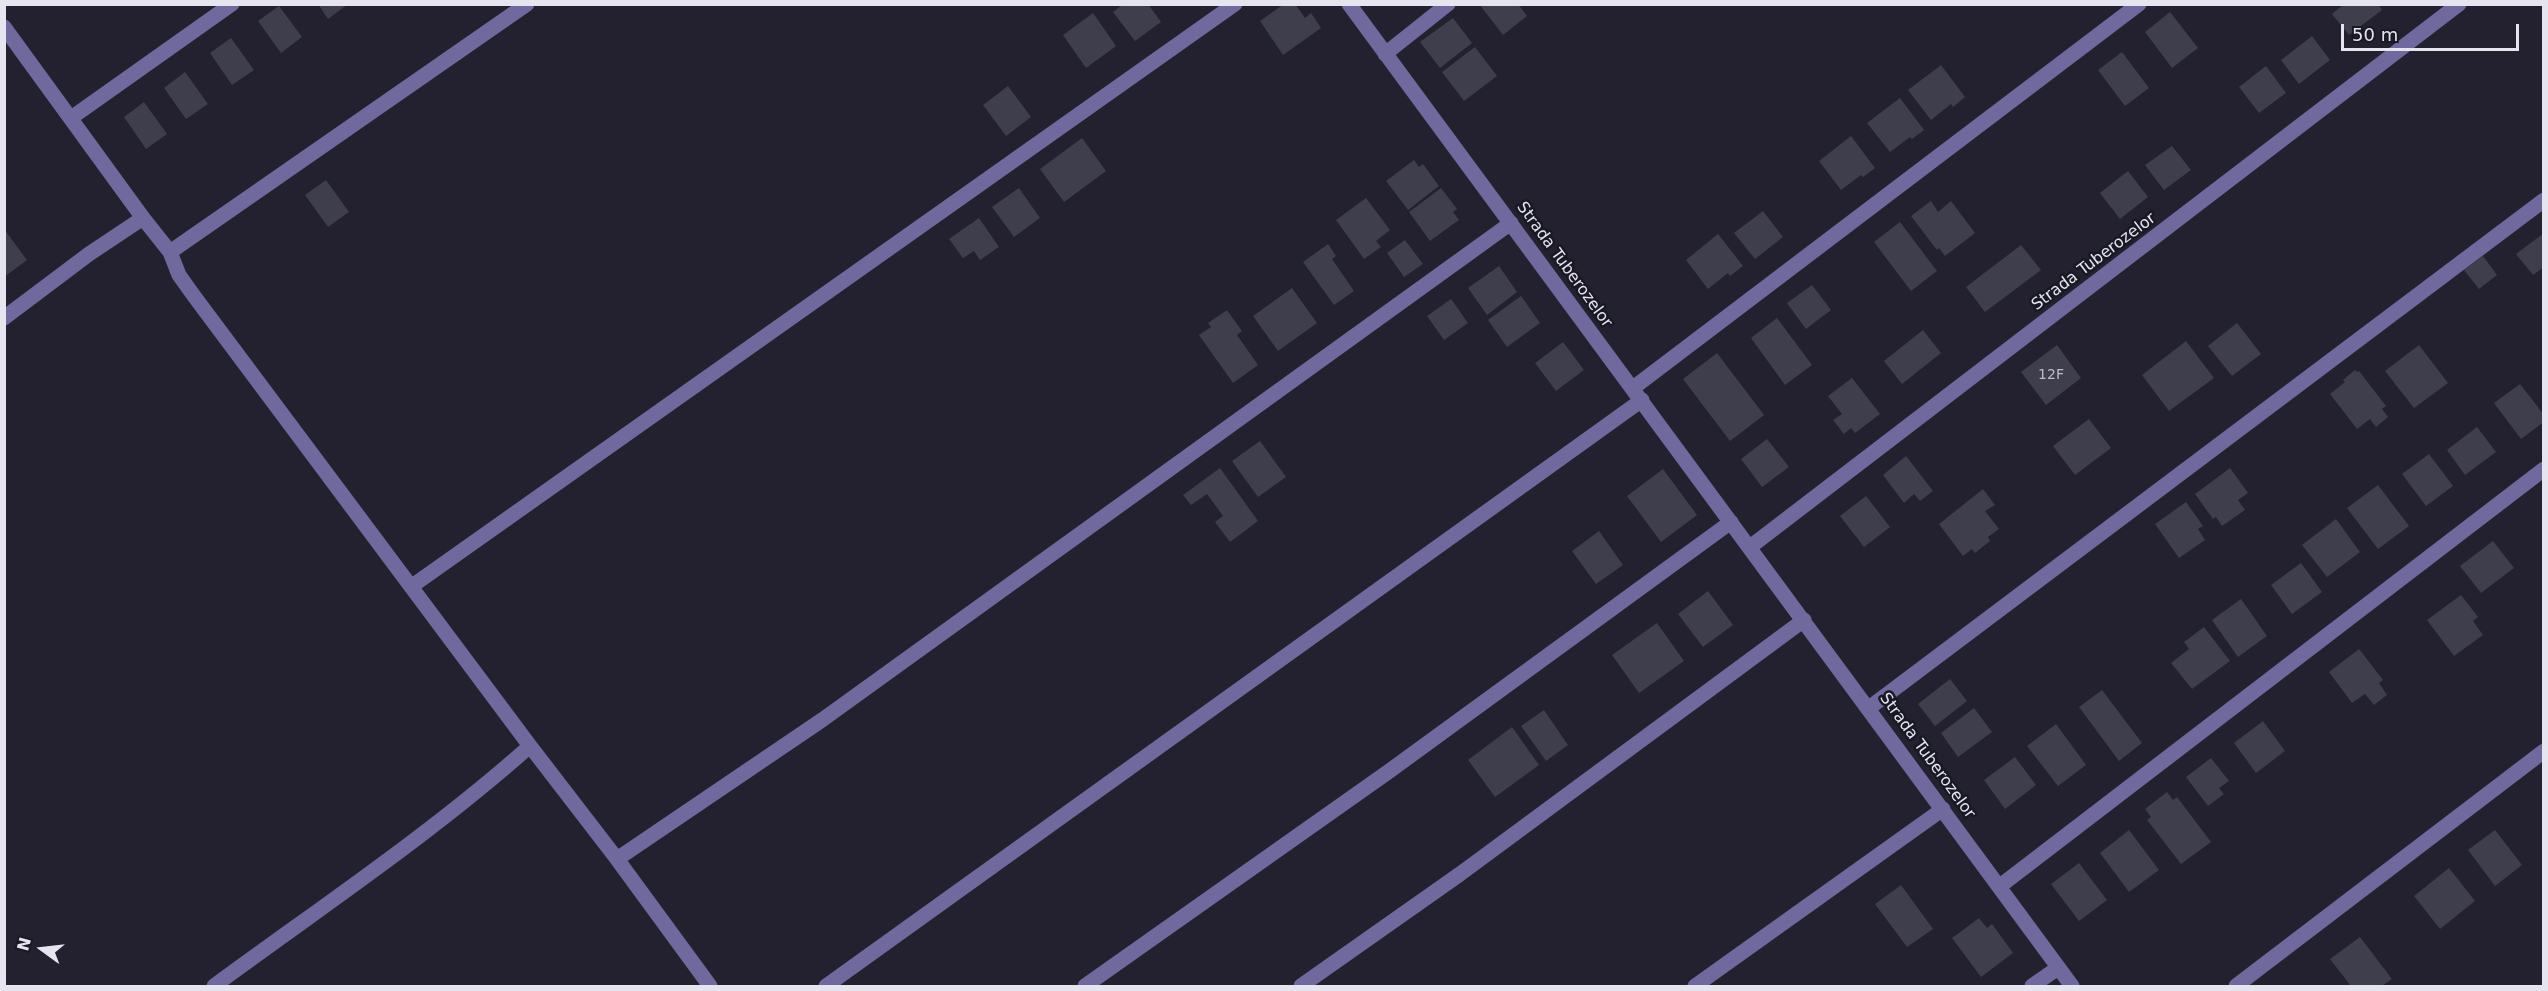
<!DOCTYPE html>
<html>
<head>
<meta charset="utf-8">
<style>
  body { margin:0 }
  #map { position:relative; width:2548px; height:991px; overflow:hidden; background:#23212f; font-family:"DejaVu Sans",sans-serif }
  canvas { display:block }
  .frame { position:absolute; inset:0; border:6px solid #e6e5ef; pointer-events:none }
  .north { position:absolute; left:12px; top:919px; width:60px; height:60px; -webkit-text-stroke:4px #191825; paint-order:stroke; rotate:285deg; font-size:16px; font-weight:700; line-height:24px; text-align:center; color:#e6e5ef }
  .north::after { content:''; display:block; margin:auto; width:21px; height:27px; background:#e6e5ef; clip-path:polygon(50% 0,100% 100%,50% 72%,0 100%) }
  .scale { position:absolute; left:2341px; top:24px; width:178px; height:27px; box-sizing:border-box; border:3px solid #e6e5ef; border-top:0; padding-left:8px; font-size:18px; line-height:21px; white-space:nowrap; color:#e6e5ef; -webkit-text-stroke:4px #191825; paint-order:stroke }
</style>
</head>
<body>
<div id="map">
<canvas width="2548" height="991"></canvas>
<div class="frame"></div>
<div class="north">N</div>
<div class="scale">50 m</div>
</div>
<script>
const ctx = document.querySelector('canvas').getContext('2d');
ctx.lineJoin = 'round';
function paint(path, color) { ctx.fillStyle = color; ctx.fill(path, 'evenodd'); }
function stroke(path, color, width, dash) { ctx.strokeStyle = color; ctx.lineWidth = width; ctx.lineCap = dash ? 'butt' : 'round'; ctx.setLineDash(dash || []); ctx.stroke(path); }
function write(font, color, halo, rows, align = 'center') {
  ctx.font = font + ' "DejaVu Sans",sans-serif'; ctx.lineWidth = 5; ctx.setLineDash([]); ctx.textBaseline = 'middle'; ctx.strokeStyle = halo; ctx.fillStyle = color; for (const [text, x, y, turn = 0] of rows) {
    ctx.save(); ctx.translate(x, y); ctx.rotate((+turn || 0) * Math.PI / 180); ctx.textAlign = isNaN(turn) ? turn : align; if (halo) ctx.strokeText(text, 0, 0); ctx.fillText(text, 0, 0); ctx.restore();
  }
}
const building = new Path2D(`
  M 318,4 L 348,4 L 328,19 Z
  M 1123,4 L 1148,4 L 1161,22 L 1135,41 L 1113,12 Z
  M 1284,4 L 1295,4 L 1305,18 L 1311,13 L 1321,28 L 1283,55 L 1260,21 Z
  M 1479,4 L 1518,4 L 1527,16 L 1503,35 Z
  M 2344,4 L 2378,4 L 2382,10 L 2349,35 L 2332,14 Z
  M 279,6 L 302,37 L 281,53 L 258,21 Z
  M 2170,12 L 2198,48 L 2172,68 L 2145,32 Z
  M 1093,13 L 1116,46 L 1086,68 L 1063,35 Z
  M 1453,18 L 1472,43 L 1440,68 L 1420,42 Z
  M 2312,36 L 2330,60 L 2299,84 L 2281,60 Z
  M 231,38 L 254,70 L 232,85 L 210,53 Z
  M 1475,47 L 1497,76 L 1464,101 L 1442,72 Z
  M 2122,52 L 2149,88 L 2125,106 L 2098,70 Z
  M 1941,65 L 1965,97 L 1953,107 L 1951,104 L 1931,120 L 1908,90 Z
  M 2266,66 L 2286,93 L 2259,113 L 2239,87 Z
  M 185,72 L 208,104 L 186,119 L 164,88 Z
  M 1008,86 L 1031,117 L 1006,136 L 983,105 Z
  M 1900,98 L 1924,130 L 1912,139 L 1910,137 L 1890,152 L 1867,123 Z
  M 144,102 L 167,134 L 146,149 L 124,117 Z
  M 1851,136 L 1875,168 L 1863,177 L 1861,175 L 1841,190 L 1819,161 Z
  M 1082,138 L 1106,171 L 1064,202 L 1040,169 Z
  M 2172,146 L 2191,170 L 2164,190 L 2145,165 Z
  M 1414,160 L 1419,167 L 1423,164 L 1439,186 L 1408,210 L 1386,181 Z
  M 2128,171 L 2148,197 L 2120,219 L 2100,193 Z
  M 326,180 L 349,212 L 328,227 L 305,195 Z
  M 1019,188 L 1040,218 L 1014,237 L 992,207 Z
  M 1441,188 L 1457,209 L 1453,212 L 1459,220 L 1430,241 L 1409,212 Z
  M 1366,198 L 1390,230 L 1376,241 L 1381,247 L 1364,259 L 1336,220 Z
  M 1931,201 L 1938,212 L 1951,201 L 1975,233 L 1945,256 L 1939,248 L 1937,250 L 1911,216 Z
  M 1763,211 L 1783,237 L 1755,259 L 1734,233 Z
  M 979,218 L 999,247 L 980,260 L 974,251 L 963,258 L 949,239 Z
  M 1900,222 L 1937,271 L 1911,291 L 1874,242 Z
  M 4,229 L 27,260 L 4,277 Z
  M 2544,233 L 2544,267 L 2533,275 L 2516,254 Z
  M 1718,234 L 1743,266 L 1730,276 L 1728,273 L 1708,289 L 1686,260 Z
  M 1405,240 L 1423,264 L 1404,277 L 1387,253 Z
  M 1328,244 L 1336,256 L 1332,259 L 1354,291 L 1334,305 L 1303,262 Z
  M 2021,245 L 2041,270 L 1985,312 L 1966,287 Z
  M 2483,256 L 2497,275 L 2479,289 L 2464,270 Z
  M 1499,266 L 1517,292 L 1487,315 L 1468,288 Z
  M 1812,285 L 1831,310 L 1806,329 L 1787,303 Z
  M 1292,288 L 1317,323 L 1278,351 L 1253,316 Z
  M 1521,296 L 1540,323 L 1507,347 L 1488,320 Z
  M 1451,299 L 1468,323 L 1444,340 L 1427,316 Z
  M 1227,310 L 1242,331 L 1237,335 L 1258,365 L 1233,383 L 1199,335 L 1211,327 L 1208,323 Z
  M 1777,318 L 1812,365 L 1785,385 L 1751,338 Z
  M 2237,323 L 2261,354 L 2232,376 L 2208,346 Z
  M 1923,330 L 1941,353 L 1902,384 L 1884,361 Z
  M 2186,341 L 2214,378 L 2169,411 L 2142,375 Z
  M 1563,342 L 1584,370 L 1556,391 L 1535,363 Z
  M 2057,345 L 2081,378 L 2046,405 L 2021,372 Z
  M 2419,345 L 2448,383 L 2414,408 L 2385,371 Z
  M 1717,353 L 1764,415 L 1730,441 L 1683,379 Z
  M 2355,370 L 2357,372 L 2359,371 L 2386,406 L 2382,409 L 2388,417 L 2376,427 L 2370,419 L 2357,429 L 2330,394 L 2345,382 L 2343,380 Z
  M 1852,378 L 1880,414 L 1855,433 L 1851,428 L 1844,434 L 1833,420 L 1842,414 L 1828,396 Z
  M 2520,384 L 2544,415 L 2544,422 L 2521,439 L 2494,403 Z
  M 2089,419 L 2111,448 L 2075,475 L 2053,446 Z
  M 2477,427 L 2496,452 L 2465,475 L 2447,450 Z
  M 1767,439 L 1789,467 L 1762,487 L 1741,459 Z
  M 1260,441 L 1286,477 L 1258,497 L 1232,461 Z
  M 2429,454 L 2453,486 L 2426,506 L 2402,474 Z
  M 1906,456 L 1933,491 L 1920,501 L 1914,494 L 1904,503 L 1883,475 Z
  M 1220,468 L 1258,521 L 1230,542 L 1215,522 L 1223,516 L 1207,494 L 1191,505 L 1183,495 Z
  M 2230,468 L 2248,493 L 2238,500 L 2245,510 L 2222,526 L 2216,517 L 2213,519 L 2195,494 Z
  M 1663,469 L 1697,515 L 1661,542 L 1627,496 Z
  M 2378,485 L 2409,526 L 2378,549 L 2347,508 Z
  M 1983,489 L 1995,505 L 1985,511 L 1999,529 L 1988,537 L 1990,541 L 1975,553 L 1972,549 L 1963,556 L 1939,524 Z
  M 1866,496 L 1890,527 L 1864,547 L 1840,516 Z
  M 2186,502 L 2203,526 L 2198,529 L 2205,540 L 2179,558 L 2155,524 Z
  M 2336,519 L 2360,552 L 2327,577 L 2302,545 Z
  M 1599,531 L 1623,565 L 1596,584 L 1572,551 Z
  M 2493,541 L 2514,568 L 2481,593 L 2460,566 Z
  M 2301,563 L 2322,592 L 2292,614 L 2271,585 Z
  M 1708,591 L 1733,625 L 1703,647 L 1678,614 Z
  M 2461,595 L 2478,617 L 2473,621 L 2483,635 L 2454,656 L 2427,620 Z
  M 2241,599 L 2267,636 L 2238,657 L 2212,620 Z
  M 1657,623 L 1684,661 L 1639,693 L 1612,655 Z
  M 2204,627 L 2230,661 L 2192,689 L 2171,663 L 2189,649 L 2184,642 Z
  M 2359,649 L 2383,680 L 2379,683 L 2387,695 L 2374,705 L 2365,694 L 2352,703 L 2329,672 Z
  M 1950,679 L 1967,701 L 1935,726 L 1918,704 Z
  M 2102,690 L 2142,743 L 2119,761 L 2079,707 Z
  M 1974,708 L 1992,732 L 1958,757 L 1941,733 Z
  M 1544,710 L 1568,745 L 1546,761 L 1521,726 Z
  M 2263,721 L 2285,751 L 2256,773 L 2234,743 Z
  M 2056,724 L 2086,765 L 2058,786 L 2027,746 Z
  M 1512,727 L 1539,765 L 1495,797 L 1468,760 Z
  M 2015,757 L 2036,785 L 2005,809 L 1984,780 Z
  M 2211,758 L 2229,781 L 2219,788 L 2224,794 L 2208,806 L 2186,777 Z
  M 2167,792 L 2173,800 L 2177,797 L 2211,842 L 2181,864 L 2147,820 L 2151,817 L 2145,809 Z
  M 2129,830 L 2159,870 L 2129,892 L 2100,853 Z
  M 2495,830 L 2522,865 L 2495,886 L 2468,850 Z
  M 2079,863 L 2107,900 L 2079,921 L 2051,884 Z
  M 2449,868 L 2475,901 L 2440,929 L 2414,896 Z
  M 1901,885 L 1933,929 L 1907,947 L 1875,904 Z
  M 1979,918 L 1987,928 L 1992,924 L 2013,953 L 1981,977 L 1952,938 Z
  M 2360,937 L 2392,979 L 2382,986 L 2351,986 L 2330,959 Z`);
const minor = new Path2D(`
  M 1349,4 L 2072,986
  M 4,27 L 143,218 L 170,252 L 179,275 L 194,296 L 530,746 L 617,859 L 710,986
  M 1385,54 L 1448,4
  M 71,118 L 232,4
  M 170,252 L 527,4
  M 4,318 L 89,254 L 143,218
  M 1633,388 L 2139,4
  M 1750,547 L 2459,4
  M 412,586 L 1235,4
  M 1869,708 L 2544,200
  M 617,859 L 822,720 L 1511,223
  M 2000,886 L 2544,469
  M 214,986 C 320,908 431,834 530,746
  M 826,986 L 1642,400
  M 1085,986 L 1388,772 L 1731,522
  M 1301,986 L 1460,874 L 1804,620
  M 1695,986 L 1943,809
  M 2032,986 L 2058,968
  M 2236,986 L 2544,751`);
const numberNames = [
  ["12F",2051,375]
];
const streetNames = [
  ["Strada Tuberozelor",2094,262,-37],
  ["Strada Tuberozelor",1564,265,54],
  ["Strada Tuberozelor",1927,756,54]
];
paint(building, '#3f3e4d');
stroke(minor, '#70699e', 15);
write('14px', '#bcbbc6', null, numberNames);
write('16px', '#e6e5ef', '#191825', streetNames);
</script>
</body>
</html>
